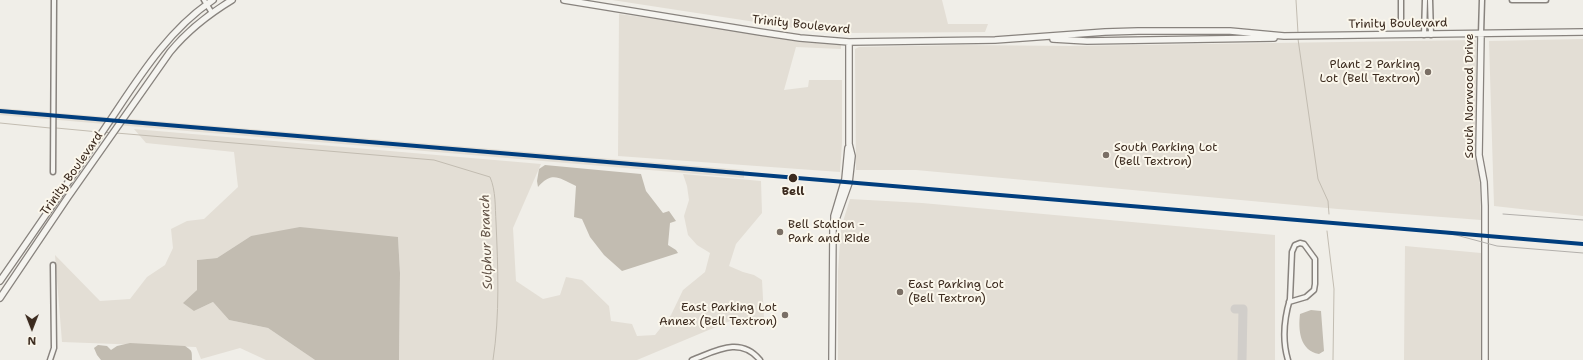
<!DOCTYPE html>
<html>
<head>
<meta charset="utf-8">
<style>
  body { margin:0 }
  #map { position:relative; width:1583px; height:360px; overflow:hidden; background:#f0eee8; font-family:"Shantell Sans",sans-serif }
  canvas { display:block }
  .north { position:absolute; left:12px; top:308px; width:40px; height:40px; -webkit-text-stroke:3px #fbf7ec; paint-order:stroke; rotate:180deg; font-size:11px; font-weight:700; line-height:16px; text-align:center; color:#3b2a1e }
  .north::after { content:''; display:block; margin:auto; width:14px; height:18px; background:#3b2a1e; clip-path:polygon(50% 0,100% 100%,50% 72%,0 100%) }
</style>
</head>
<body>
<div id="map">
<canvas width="1583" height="360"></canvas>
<div class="north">N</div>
</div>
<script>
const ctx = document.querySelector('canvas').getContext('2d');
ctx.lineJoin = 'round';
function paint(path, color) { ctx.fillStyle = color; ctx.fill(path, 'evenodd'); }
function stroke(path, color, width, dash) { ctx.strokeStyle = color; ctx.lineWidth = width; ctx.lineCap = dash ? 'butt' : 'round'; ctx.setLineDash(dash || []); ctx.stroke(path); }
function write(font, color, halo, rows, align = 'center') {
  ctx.font = font + ' "Shantell Sans",sans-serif'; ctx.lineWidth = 4; ctx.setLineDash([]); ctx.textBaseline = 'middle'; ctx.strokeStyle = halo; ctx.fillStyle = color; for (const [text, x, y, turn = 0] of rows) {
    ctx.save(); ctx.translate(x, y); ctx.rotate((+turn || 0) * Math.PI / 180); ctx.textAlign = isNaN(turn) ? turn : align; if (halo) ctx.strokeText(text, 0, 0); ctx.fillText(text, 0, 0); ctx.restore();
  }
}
const built = new Path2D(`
  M 612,0 L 942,0 L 948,24 L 988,24 L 985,32 L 849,33 L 801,29 Z
  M 619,14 L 841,44 L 841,49 L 796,47 L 784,90 L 808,87 L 809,80 L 842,80 L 842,143 L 840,172 L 618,156 Z
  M 1583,39 L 1583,216 L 1494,206 L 1489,41 Z
  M 1476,40 L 1476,149 L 1480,185 L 1481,220 L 1338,209 L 916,170 L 856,170 L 855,49 L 859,47 L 962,45 L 1070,46 Z
  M 0,108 L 131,119 L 744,170 L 744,178 L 128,126 L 0,115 Z
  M 134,129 L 541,164 L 513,228 L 516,281 L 543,299 L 560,295 L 566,277 L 582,280 L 609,306 L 611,321 L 632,324 L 637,336 L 655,335 L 671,315 L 683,290 L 705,272 L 710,253 L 697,245 L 688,235 L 684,216 L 689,200 L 687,186 L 683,174 L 761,181 L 762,213 L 736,244 L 729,266 L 743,272 L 754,275 L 762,280 L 764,318 L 752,328 L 735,319 L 637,360 L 399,360 L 400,273 L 398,237 L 251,236 L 217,258 L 197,260 L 197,290 L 194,311 L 213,302 L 229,320 L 268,328 L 315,360 L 266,360 L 240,348 L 201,359 L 196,347 L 62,342 L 55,255 L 100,301 L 130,299 L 147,277 L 165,265 L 173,248 L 171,229 L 187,221 L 204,219 L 238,187 L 234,152 L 146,143 Z
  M 850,199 L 922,203 L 1275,235 L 1275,360 L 838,360 L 838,271 L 841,228 Z
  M 1405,246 L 1481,253 L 1481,360 L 1404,360 Z`);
const water = new Path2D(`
  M 545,165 L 641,174 L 646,191 L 663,213 L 669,211 L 676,221 L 670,223 L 668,245 L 676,250 L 678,253 L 622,271 L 604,255 L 590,237 L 582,219 L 574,217 L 576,186 C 559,178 552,171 538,187 L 537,181 L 539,169 Z
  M 300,227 L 398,237 L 400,273 L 399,360 L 315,360 L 268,328 L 229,320 L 213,302 L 194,311 L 183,303 L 197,290 L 197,260 L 217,258 L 251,236 Z
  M 1311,310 L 1321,311 L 1324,351 L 1319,354 C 1300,351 1298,330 1300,314 Z
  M 130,343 L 185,346 C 192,351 192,350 192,360 L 101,360 L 97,355 L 94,348 L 98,345 L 107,346 L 111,350 L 117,346 Z`);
const stream = new Path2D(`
  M 1296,0 L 1298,33
  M 1298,39 L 1318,179 L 1328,201 L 1329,214
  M 0,123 L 50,128
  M 56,128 L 99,132
  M 104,132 L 111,133
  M 116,133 L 434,160 L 490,177 C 496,191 495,207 496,222 C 498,267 500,315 493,360
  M 1327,231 L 1334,289 L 1333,360`);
const taxiway = new Path2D(`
  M 1235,309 L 1243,309 L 1242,360`);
const street = new Path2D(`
  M 204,0 L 212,13
  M 1401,0 L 1401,19
  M 1430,0 L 1431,35
  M 1512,0 L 1546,0
  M 1481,34 L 1482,0
  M 1424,35 L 1425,0
  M 53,172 L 54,0
  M 50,360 L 54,348 L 53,265
  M 692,360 C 716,351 740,336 760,360
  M 1288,360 C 1282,340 1284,319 1290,299 L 1292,252 L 1295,245 L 1300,243 L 1304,244 L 1315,259 L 1315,284 L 1314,290 L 1306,297 L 1289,302`);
const secondary = new Path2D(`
  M 564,0 L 760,32 L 800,38 L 849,42 L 995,40 L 1105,32 L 1138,31 L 1230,31 L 1284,36 L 1583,32
  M 1481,34 L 1479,155 L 1484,182 L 1485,206 L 1485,360
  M 1053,39 L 1087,41 L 1274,38
  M 834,224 L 834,216 L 845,179 L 848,148
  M 0,281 C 35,231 69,181 103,131 C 135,84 165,32 213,0
  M 0,298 L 68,197 L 170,52 C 188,30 209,14 232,0
  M 832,360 L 833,228 L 849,183 L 852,156 L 849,144 L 849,42`);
const rail = new Path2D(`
  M 1503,214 L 1583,220
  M 1436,232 L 1456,235 L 1497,246 L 1583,253`);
const rail1 = new Path2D(`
  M 0,111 L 1583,244`);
const markers = [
  [1428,72,4,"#7a6f65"],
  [1106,155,4,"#7a6f65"],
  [793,178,5,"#3b2a1e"],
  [780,232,4,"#7a6f65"],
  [900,292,4,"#7a6f65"],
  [785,315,4,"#7a6f65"]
];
const streetNames = [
  ["Trinity Boulevard",1398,24,-1],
  ["Trinity Boulevard",801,25,6],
  ["South Norwood Drive",1470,96,-90],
  ["Trinity Boulevard",72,174,-55]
];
const poiNames = [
  ["Plant 2 Parking",1420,65,"right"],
  ["Lot (Bell Textron)",1420,79,"right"],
  ["South Parking Lot",1114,148],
  ["(Bell Textron)",1114,162],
  ["Bell Station -",788,225],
  ["Park and Ride",788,239],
  ["East Parking Lot",908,285],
  ["(Bell Textron)",908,299],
  ["East Parking Lot",777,308,"right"],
  ["Annex (Bell Textron)",777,322,"right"]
];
const stopNames = [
  ["Bell",793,192]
];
const waterNames = [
  ["Sulphur Branch",487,242,-92]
];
paint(built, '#e3ded5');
paint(water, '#c2bcb1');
stroke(stream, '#c2bcb1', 1);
stroke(taxiway, '#d1ceca', 9);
stroke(street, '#88837e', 7);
stroke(secondary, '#88837e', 8);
stroke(street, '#f5f4f0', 4);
stroke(secondary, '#f5f4f0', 5.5);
stroke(rail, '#b2afab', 1);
stroke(rail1, '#003e7e', 4);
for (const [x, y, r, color] of markers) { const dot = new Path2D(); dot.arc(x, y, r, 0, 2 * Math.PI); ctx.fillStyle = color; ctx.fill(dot); stroke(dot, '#fbf7ec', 1.5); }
write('12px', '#3b2a1e', '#fbf7ec', streetNames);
write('12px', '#3b2a1e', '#fbf7ec', poiNames, 'left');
write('bold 12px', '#3b2a1e', '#fbf7ec', stopNames);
write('italic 13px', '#645549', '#fbf7ec', waterNames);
</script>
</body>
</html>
